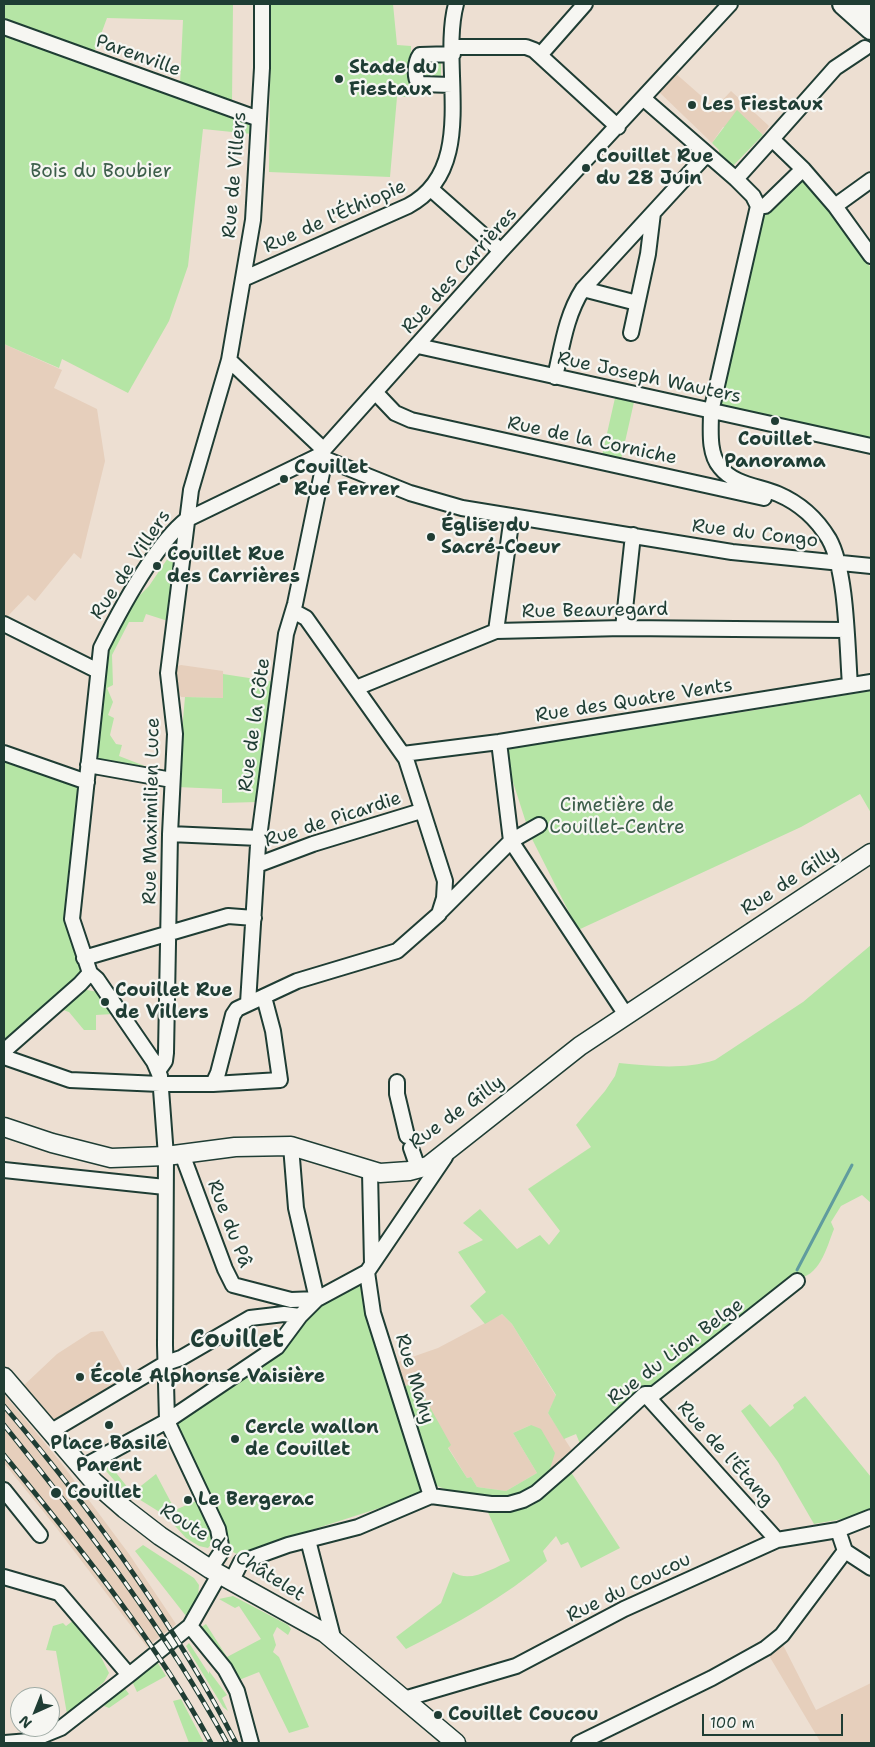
<!DOCTYPE html>
<html>
<head>
<meta charset="utf-8">
<style>
  body { margin:0 }
  #map { position:relative; width:875px; height:1747px; overflow:hidden; background:#eddfd2; font-family:"Shantell Sans",sans-serif }
  canvas { display:block }
  .frame { position:absolute; inset:0; border:5px solid #1f3d34; pointer-events:none }
  .north { position:absolute; left:10px; top:1687px; width:50px; height:50px; box-sizing:border-box; background:#f6f6f2; border:1px solid #a0aca6; border-radius:50%; rotate:224deg; font-size:14px; font-weight:700; line-height:20px; text-align:center; color:#1f3d34 }
  .north::after { content:''; display:block; margin:auto; width:18px; height:22px; background:#1f3d34; clip-path:polygon(50% 0,100% 100%,50% 72%,0 100%) }
  .scale { position:absolute; left:702px; top:1714px; width:141px; height:22px; box-sizing:border-box; border:2px solid #1f3d34; border-top:0; padding-left:6px; font-size:15px; line-height:18px; white-space:nowrap; color:#1f3d34; -webkit-text-stroke:4px #f6f6f2; paint-order:stroke }
</style>
</head>
<body>
<div id="map">
<canvas width="875" height="1747"></canvas>
<div class="frame"></div>
<div class="north">N</div>
<div class="scale">100 m</div>
</div>
<script>
const ctx = document.querySelector('canvas').getContext('2d');
ctx.lineJoin = 'round';
function paint(path, color) { ctx.fillStyle = color; ctx.fill(path, 'evenodd'); }
function stroke(path, color, width, dash) { ctx.strokeStyle = color; ctx.lineWidth = width; ctx.lineCap = dash ? 'butt' : 'round'; ctx.setLineDash(dash || []); ctx.stroke(path); }
function write(font, color, halo, rows, align = 'center') {
  ctx.font = font + ' "Shantell Sans",sans-serif'; ctx.lineWidth = 4.5; ctx.setLineDash([]); ctx.textBaseline = 'middle'; ctx.strokeStyle = halo; ctx.fillStyle = color; for (const [text, x, y, turn = 0] of rows) {
    ctx.save(); ctx.translate(x, y); ctx.rotate((+turn || 0) * Math.PI / 180); ctx.textAlign = isNaN(turn) ? turn : align; if (halo) ctx.strokeText(text, 0, 0); ctx.fillText(text, 0, 0); ctx.restore();
  }
}
const built = new Path2D(`
  M 674,72 L 715,108 L 731,91 L 769,126 L 763,135 L 757,129 L 723,127 L 712,143 L 657,90 Z
  M 4,344 L 62,370 L 54,388 L 97,409 L 105,461 L 81,559 L 74,553 L 35,601 L 28,595 L 7,617 L 4,626 Z
  M 181,665 L 223,671 L 224,698 L 181,697 L 173,683 L 173,667 Z
  M 502,1314 L 512,1324 L 556,1396 L 548,1413 L 573,1452 L 548,1475 L 531,1425 L 513,1433 L 537,1473 L 506,1491 L 477,1487 L 471,1477 L 467,1478 L 448,1447 L 416,1382 L 403,1387 L 392,1364 L 438,1348 Z
  M 103,1331 L 130,1380 L 57,1428 L 21,1388 L 57,1354 L 91,1332 Z
  M 4,1394 L 59,1460 L 129,1554 L 176,1624 L 147,1647 L 55,1526 L 4,1463 Z
  M 783,1645 L 816,1710 L 871,1683 L 871,1743 L 821,1743 L 768,1654 Z`);
const green = new Path2D(`
  M 4,4 L 233,4 L 232,102 L 180,84 L 183,20 L 107,18 L 94,53 L 4,20 Z
  M 271,4 L 393,4 L 397,45 L 411,46 L 410,97 L 397,97 L 390,177 L 269,172 Z
  M 4,34 L 251,122 L 252,134 L 203,129 L 188,266 L 169,321 L 128,393 L 62,359 L 59,368 L 4,344 Z
  M 441,61 L 441,77 L 420,77 L 420,62 Z
  M 737,110 L 763,135 L 732,167 L 719,156 L 719,150 L 712,143 Z
  M 806,180 L 871,268 L 871,439 L 717,404 L 757,229 C 768,208 784,190 806,180 Z
  M 615,398 L 634,402 L 620,464 L 601,460 Z
  M 177,537 L 180,548 L 168,621 L 146,614 L 143,622 L 129,622 L 112,655 L 113,685 L 107,688 L 113,702 L 108,715 L 114,718 L 110,735 L 116,744 L 122,745 L 119,756 L 155,770 L 97,759 L 103,659 L 135,600 L 149,586 L 170,555 L 169,549 Z
  M 223,674 L 275,682 L 257,802 L 222,803 L 222,789 L 177,787 L 185,697 L 223,698 Z
  M 871,691 L 871,813 L 860,794 L 801,827 L 578,930 L 530,835 L 512,779 L 508,778 L 506,748 L 508,746 L 743,712 Z
  M 4,750 L 80,773 C 73,832 64,918 82,974 L 4,1044 Z
  M 871,945 L 871,1203 L 862,1195 L 841,1206 L 831,1222 L 834,1229 C 826,1249 820,1277 795,1279 L 583,1451 L 576,1434 L 564,1439 L 548,1413 L 556,1395 L 512,1324 L 502,1314 L 485,1324 L 470,1306 L 486,1292 L 458,1252 L 483,1240 L 463,1223 L 480,1209 L 517,1249 L 540,1235 L 549,1245 L 560,1231 L 528,1189 L 591,1147 L 576,1125 L 605,1091 L 615,1076 L 619,1063 C 652,1066 683,1070 715,1060 L 803,1002 Z
  M 87,990 L 98,992 L 113,1014 L 96,1015 L 96,1030 L 84,1030 L 69,1012 L 60,1009 L 80,991 Z
  M 359,1281 L 423,1494 L 237,1554 L 225,1548 L 221,1520 L 176,1420 L 222,1390 L 316,1306 Z
  M 416,1382 L 451,1445 L 448,1448 L 467,1478 L 471,1477 L 477,1487 L 506,1491 L 537,1473 L 513,1433 L 531,1425 L 541,1429 L 555,1453 L 548,1475 L 520,1494 L 499,1500 L 447,1490 L 435,1485 L 403,1387 Z
  M 805,1396 L 871,1477 L 871,1510 L 860,1516 L 814,1524 L 778,1462 L 741,1411 L 750,1404 L 770,1427 L 794,1408 L 793,1405 Z
  M 108,1458 L 117,1474 L 132,1493 L 156,1474 L 175,1510 L 196,1501 L 214,1541 L 208,1548 L 199,1546 L 186,1538 L 166,1516 L 121,1488 L 99,1463 Z
  M 569,1469 L 620,1548 L 581,1568 L 568,1542 L 561,1545 L 556,1536 L 543,1551 L 547,1561 C 505,1597 456,1624 406,1649 L 396,1637 L 441,1603 L 453,1572 C 470,1584 493,1568 510,1561 L 486,1508 C 499,1510 516,1512 529,1507 C 541,1502 561,1480 569,1469 Z
  M 143,1545 L 194,1578 L 199,1585 L 198,1597 L 186,1616 L 135,1551 Z
  M 233,1596 L 288,1625 L 291,1629 L 288,1635 L 277,1627 L 273,1635 L 276,1645 L 273,1652 L 279,1657 L 309,1727 L 289,1733 L 259,1672 L 239,1680 L 200,1628 L 206,1624 L 227,1657 L 261,1639 L 239,1606 L 235,1608 L 219,1599 Z
  M 74,1620 L 99,1653 L 109,1673 L 104,1682 L 67,1714 L 56,1651 L 46,1650 L 53,1626 L 63,1623 L 66,1626 Z
  M 189,1643 L 209,1674 L 209,1671 L 227,1695 L 222,1698 L 228,1711 L 223,1707 L 186,1646 Z
  M 156,1660 L 166,1676 L 137,1692 L 131,1679 Z
  M 123,1686 L 129,1694 L 109,1708 L 104,1706 Z
  M 181,1699 L 204,1743 L 189,1743 L 173,1701 Z`);
const stream = new Path2D(`
  M 797,1270 L 852,1165`);
const minor = new Path2D(`
  M 4,27 L 259,119
  M 453,47 L 526,47 L 534,50 L 618,127
  M 541,54 L 585,4
  M 452,85 L 419,84 C 414,77 415,62 420,55 L 453,54
  M 644,99 L 736,179 L 753,196 L 758,206 L 765,206 L 803,169 L 772,139 L 736,179
  M 772,139 L 835,68 L 865,48
  M 803,169 L 835,206 L 871,256
  M 432,190 L 501,251
  M 758,206 L 711,412 C 711,429 708,453 720,467 C 734,485 759,486 778,494 C 799,503 817,519 829,539 C 847,571 847,647 850,685
  M 835,206 L 871,180
  M 243,279 L 408,206 C 480,168 439,67 456,4
  M 583,289 L 637,303
  M 631,333 L 648,254 L 653,213
  M 418,346 L 871,446
  M 229,360 L 324,450
  M 555,377 C 562,347 566,315 583,289 L 707,154
  M 376,393 L 395,413 L 411,420 L 764,498
  M 318,456 L 410,493 L 462,508 L 732,552 L 871,566
  M 4,624 L 98,671
  M 623,628 L 633,535
  M 496,631 L 512,516
  M 356,688 L 496,631 L 623,628 L 846,630
  M 499,742 L 511,841 L 626,1015
  M 4,753 L 87,782
  M 403,754 L 499,742 L 871,682
  M 88,765 L 172,780
  M 170,834 L 259,838
  M 257,865 L 313,844 L 421,811
  M 441,911 L 511,841 L 539,825
  M 84,958 L 228,916 L 254,918
  M 248,1003 L 258,845 L 286,634 L 295,604 L 322,473 L 318,456
  M 4,1051 L 80,984 L 90,973
  M 4,1057 L 70,1080 L 160,1084 L 213,1084 L 218,1073 L 233,1015 L 237,1009 L 297,981 L 397,951 L 439,914 L 444,898 L 445,881 L 406,759 L 306,618 L 293,611
  M 158,1071 L 165,1061 L 166,1053 L 170,834 L 175,734 L 168,673 L 191,490 L 229,360 L 253,220 L 262,68 L 262,4
  M 397,1082 L 397,1094 L 407,1136
  M 213,1084 L 280,1080 L 273,1031 L 264,997
  M 291,1146 L 296,1208 L 317,1299
  M 411,1148 L 418,1168
  M 182,1154 L 225,1269 L 233,1285 L 291,1300 L 317,1299
  M 4,1170 L 165,1187
  M 370,1172 L 372,1264
  M 367,1272 L 373,1313 L 431,1496
  M 645,1394 L 777,1540
  M 50,1432 L 166,1363 L 181,1358 L 250,1318 L 284,1314 L 300,1316
  M 81,1468 L 167,1421 L 277,1347 L 300,1316 L 317,1299 L 367,1272 L 445,1157
  M 4,1490 L 40,1535
  M 838,1530 L 845,1551 L 871,1568
  M 308,1540 L 334,1641
  M 210,1569 L 222,1551 L 218,1529 L 167,1421 L 165,1345 L 166,1156 L 160,1076 L 154,1062 L 97,979 L 90,973 L 72,919 L 101,648 C 120,610 154,546 186,520 L 318,456 L 501,251 L 730,4
  M 4,1577 L 59,1593 L 129,1675
  M 231,1582 L 241,1562 L 288,1545 L 358,1527 L 431,1496 L 491,1504 L 509,1504 L 523,1500 L 536,1493 L 568,1465 L 645,1394 L 654,1394 L 797,1281
  M 190,1626 L 225,1669 L 237,1691 L 251,1743
  M 404,1699 L 516,1666 L 624,1609 L 777,1540 L 838,1530 L 871,1517
  M 5,1743 L 29,1741 L 61,1728 L 129,1675 L 190,1626 L 219,1575
  M 579,1743 L 712,1678 L 766,1648 L 782,1635 L 845,1551`);
const major = new Path2D(`
  M 4,1127 L 52,1143 L 111,1158 L 166,1156 L 235,1147 L 291,1146 L 380,1173 L 409,1171 L 428,1166 L 580,1046 L 871,853
  M 4,1377 L 94,1482 L 125,1509 L 160,1536 L 210,1569 L 325,1633 L 456,1743`);
const highway = new Path2D(`
  M 843,4 L 871,29
  M 865,4 L 871,9`);
const rail = new Path2D(`
  M 4,1406 C 93,1511 173,1621 236,1743
  M 4,1425 C 86,1527 164,1628 227,1743
  M 4,1455 C 79,1547 154,1638 211,1743`);
const markers = [
  [339,79,5,"#1f3d34"],
  [692,105,5,"#1f3d34"],
  [586,168,5,"#1f3d34"],
  [775,421,5,"#1f3d34"],
  [284,479,5,"#1f3d34"],
  [431,537,5,"#1f3d34"],
  [157,566,5,"#1f3d34"],
  [105,1002,5,"#1f3d34"],
  [80,1377,5,"#1f3d34"],
  [109,1425,5,"#1f3d34"],
  [235,1439,5,"#1f3d34"],
  [56,1493,6,"#1f3d34"],
  [188,1500,5,"#1f3d34"],
  [438,1715,5,"#1f3d34"]
];
const streetNames = [
  ["Parenville",138,56,20],
  ["Rue de Villers",235,175,-85],
  ["Rue de l'Éthiopie",335,217,-24],
  ["Rue des Carrières",460,271,-48],
  ["Rue Joseph Wauters",649,378,12],
  ["Rue de la Corniche",592,441,12],
  ["Rue du Congo",755,534,7],
  ["Rue de Villers",131,565,-56],
  ["Rue Beauregard",595,611,-1],
  ["Rue des Quatre Vents",634,701,-9],
  ["Rue de la Côte",255,725,-82],
  ["Rue Maximilien Luce",152,811,-89],
  ["Rue de Picardie",333,820,-18],
  ["Rue de Gilly",790,881,-33],
  ["Rue de Gilly",457,1113,-36],
  ["Rue du Pâ",229,1224,69],
  ["Rue du Lion Belge",676,1352,-37],
  ["Rue Mahy",414,1379,73],
  ["Rue de l'Étang",725,1454,48],
  ["Route de Châtelet",232,1553,32],
  ["Rue du Coucou",629,1588,-26]
];
const poiNames = [
  ["Stade du",349,68],
  ["Fiestaux",349,90],
  ["Les Fiestaux",702,105],
  ["Couillet Rue",596,157],
  ["du 28 Juin",596,179],
  ["Couillet",775,440,"center"],
  ["Panorama",775,462,"center"],
  ["Couillet",294,468],
  ["Rue Ferrer",294,490],
  ["Église du",441,526],
  ["Sacré-Coeur",441,548],
  ["Couillet Rue",167,555],
  ["des Carrières",167,577],
  ["Couillet Rue",115,991],
  ["de Villers",115,1013],
  ["École Alphonse Vaisière",90,1377],
  ["Cercle wallon",245,1428],
  ["de Couillet",245,1450],
  ["Place Basile",109,1444,"center"],
  ["Parent",109,1466,"center"],
  ["Couillet",67,1493],
  ["Le Bergerac",198,1500],
  ["Couillet Coucou",448,1715]
];
const parkNames = [
  ["Bois du Boubier",101,172],
  ["Cimetière de",617,806],
  ["Couillet-Centre",617,828]
];
const districtNames = [
  ["Couillet",237,1341]
];
paint(built, '#e6cfbc');
paint(green, '#b5e5a5');
stroke(stream, '#609c9e', 3);
stroke(minor, '#1f3d34', 18);
stroke(major, '#1f3d34', 21);
stroke(highway, '#1f3d34', 24);
stroke(minor, '#f6f6f2', 14);
stroke(major, '#f6f6f2', 18);
stroke(highway, '#f6f6f2', 20);
stroke(rail, '#1f3d34', 5);
stroke(rail, '#f6f6f2', 3, [9]);
for (const [x, y, r, color] of markers) { const dot = new Path2D(); dot.arc(x, y, r, 0, 2 * Math.PI); ctx.fillStyle = color; ctx.fill(dot); stroke(dot, '#f6f6f2', 2); }
write('19px', '#1f3d34', '#f6f6f2', streetNames);
write('bold 19px', '#1f3d34', '#f6f6f2', poiNames, 'left');
write('19px', '#3d5f4b', '#f6f6f2', parkNames);
write('bold 24px', '#1f3d34', '#f6f6f2', districtNames);
</script>
</body>
</html>
